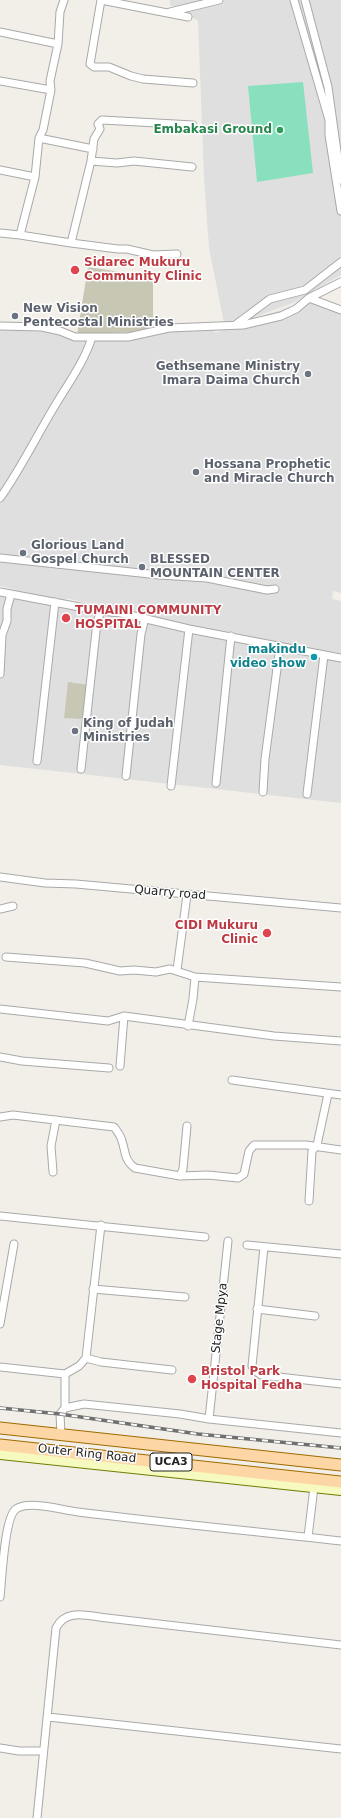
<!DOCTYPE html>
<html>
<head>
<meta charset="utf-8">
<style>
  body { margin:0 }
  canvas { display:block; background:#f2efe9 }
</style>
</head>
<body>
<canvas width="341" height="1818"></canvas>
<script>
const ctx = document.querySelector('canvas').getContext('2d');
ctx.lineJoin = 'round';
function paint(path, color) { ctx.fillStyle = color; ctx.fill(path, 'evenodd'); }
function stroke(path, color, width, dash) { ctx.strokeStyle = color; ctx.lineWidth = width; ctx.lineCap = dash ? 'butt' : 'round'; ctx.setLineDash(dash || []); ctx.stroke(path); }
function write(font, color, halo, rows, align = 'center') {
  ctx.font = font + ' "DejaVu Sans",sans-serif'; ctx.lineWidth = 3; ctx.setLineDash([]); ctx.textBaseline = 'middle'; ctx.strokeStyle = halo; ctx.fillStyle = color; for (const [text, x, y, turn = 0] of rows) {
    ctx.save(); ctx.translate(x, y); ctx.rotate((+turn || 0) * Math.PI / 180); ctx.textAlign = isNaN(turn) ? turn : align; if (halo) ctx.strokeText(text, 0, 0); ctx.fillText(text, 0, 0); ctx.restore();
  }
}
const residential = new Path2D(`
  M 170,0 L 341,0 L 341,275 L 293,303 L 225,328 L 209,248 L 204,178 L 198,21 L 170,5 Z
  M 314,298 L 341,310 L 341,593 L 333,591 L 332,599 L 341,601 L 341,654 L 148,618 L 70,599 L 64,599 L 103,612 L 341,654 L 341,803 L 0,765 L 0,589 L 7,593 L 17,590 L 0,586 L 0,329 L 100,335 L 170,329 L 213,328 L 215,333 Z`);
const construction = new Path2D(`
  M 88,267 L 153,277 L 153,331 L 77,335 Z
  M 68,682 L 88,685 L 83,719 L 64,718 Z`);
const pitch = new Path2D(`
  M 303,82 L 313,173 L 257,182 L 248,86 Z`);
const street = new Path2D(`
  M 101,0 L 90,64 L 94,67 L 109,67 L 131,76 L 143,79 L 193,83
  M 101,0 L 188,17
  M 294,0 L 329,120 L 329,135 L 341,211
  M 305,0 L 328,87 L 341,180
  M 170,12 L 219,0
  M 0,32 L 58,44
  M 0,81 L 51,90
  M 39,138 L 93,149
  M 91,161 L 117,163 L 134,161 L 192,167
  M 0,170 L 35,177
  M 0,233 L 20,235 L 35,177 L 39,138 L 43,130 L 51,90 L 50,81 L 58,44 L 60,12 L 64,0
  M 20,235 L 71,243 L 91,161 L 94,139 L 100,129 L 98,124 L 102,120 L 193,125
  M 71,243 L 118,249 L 127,249 L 153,255 L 177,254
  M 309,298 L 341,310
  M 235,325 L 270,299 L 305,290 L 341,262
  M 0,326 L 42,327 L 60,331 L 75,337 L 128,337 L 169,328 L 243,325 L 281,316 L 296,309 L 309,298 L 341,282
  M 0,498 C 20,470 35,439 53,409 C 67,385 84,363 92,337
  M 0,558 L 159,575 L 207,578 L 267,590 L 275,589
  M 0,592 L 101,611 L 121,613 L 189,629 L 341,658
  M 0,674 L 2,635 L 7,621 L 7,609 L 11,594
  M 37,761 L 55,602
  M 81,769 L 97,622 L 101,611
  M 126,776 L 141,634 L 145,618
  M 216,783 L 231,636
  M 171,786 L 189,629
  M 263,792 L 265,759 L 280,646
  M 307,794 L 324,655
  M 0,877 L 45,883 L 76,884 L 341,908
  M 0,909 L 13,906
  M 6,957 L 85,963 L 120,971 L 134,970 L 156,972 L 170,969 L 195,977 L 341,987
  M 177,970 L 187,895
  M 0,1009 L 108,1021 L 124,1016 L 274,1036 L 341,1041
  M 188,1026 L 193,999 L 195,977
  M 0,1057 L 22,1061 L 109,1068
  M 120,1066 L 124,1016
  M 232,1080 L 341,1095
  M 0,1117 L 13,1115 L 114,1127 C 117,1131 121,1136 122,1141 C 126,1153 124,1160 135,1168 L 180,1176 L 208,1175 L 238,1178 L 244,1174 L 249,1151 L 254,1145 L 306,1145 L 341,1150
  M 53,1172 L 51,1146 L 56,1120
  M 180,1176 L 183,1169 L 187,1126
  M 309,1201 L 312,1151 L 317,1145 L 328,1094
  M 0,1216 L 205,1237
  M 247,1245 L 341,1254
  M 264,1247 L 252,1366 L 254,1370 L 261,1375 L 341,1384
  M 93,1289 L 185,1297
  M 257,1309 L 315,1316
  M 0,1324 L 14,1244
  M 86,1358 L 101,1362 L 172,1370
  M 0,1367 L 65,1374
  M 65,1408 L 65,1374 L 79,1366 L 86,1358 L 101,1225
  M 209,1419 L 228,1241
  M 61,1434 L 60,1414 L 65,1408 L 84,1404 L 180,1414 L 209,1419 L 341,1433
  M 308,1537 L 314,1487
  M 0,1597 C 2,1581 4,1517 16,1509 C 29,1500 62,1510 78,1512 C 166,1523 253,1531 341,1541
  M 48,1717 L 341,1749
  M 0,1748 L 19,1751 L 43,1751
  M 37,1818 L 56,1628 C 66,1608 87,1616 107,1618 L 341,1645`);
const secondary = new Path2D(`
  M 0,1454 L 341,1490`);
const primary = new Path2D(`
  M 0,1428 L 341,1465
  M 0,1445 L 341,1482`);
const rail = new Path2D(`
  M 0,1408 L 60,1414 L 198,1434 L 341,1448`);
const markers = [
  [280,130,4,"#2e9e5b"],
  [75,270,5,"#e0444e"],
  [15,316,4,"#6b7280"],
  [308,374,4,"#6b7280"],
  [196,472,4,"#6b7280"],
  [23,553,4,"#6b7280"],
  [142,567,4,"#6b7280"],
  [66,618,5,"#e0444e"],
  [314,657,4,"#0f9aa8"],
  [75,731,4,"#6b7280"],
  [267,933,5,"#e0444e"],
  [192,1379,5,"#e0444e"]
];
const shields = [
  [171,1462,42]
];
const shieldNames = [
  ["UCA3",171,1462]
];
const leisureNames = [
  ["Embakasi Ground",272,130]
];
const healthNames = [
  ["Sidarec Mukuru",84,263],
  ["Community Clinic",84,277],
  ["TUMAINI COMMUNITY",75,611],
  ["HOSPITAL",75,625],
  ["CIDI Mukuru",258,926,"right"],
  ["Clinic",258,940,"right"],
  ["Bristol Park",201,1372],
  ["Hospital Fedha",201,1386]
];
const worshipNames = [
  ["New Vision",23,309],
  ["Pentecostal Ministries",23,323],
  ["Gethsemane Ministry",300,367,"right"],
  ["Imara Daima Church",300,381,"right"],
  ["Hossana Prophetic",204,465],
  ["and Miracle Church",204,479],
  ["Glorious Land",31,546],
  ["Gospel Church",31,560],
  ["BLESSED",150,560],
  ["MOUNTAIN CENTER",150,574],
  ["King of Judah",83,724],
  ["Ministries",83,738]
];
const cultureNames = [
  ["makindu",306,650],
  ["video show",306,664]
];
const streetNames = [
  ["Quarry road",170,893,5],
  ["Stage Mpya",220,1318,-84],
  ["Outer Ring Road",87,1454,6]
];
paint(residential, '#e0dfdf');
paint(construction, '#c7c7b4');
paint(pitch, '#88e0be');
stroke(street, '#a9a9a9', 9);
stroke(secondary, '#707d05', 12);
stroke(primary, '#a06b00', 13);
stroke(street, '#fff', 7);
stroke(secondary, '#f7fabf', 10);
stroke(primary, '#fcd6a4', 11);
stroke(rail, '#707070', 3.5);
stroke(rail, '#fff', 2, [6]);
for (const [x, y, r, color] of markers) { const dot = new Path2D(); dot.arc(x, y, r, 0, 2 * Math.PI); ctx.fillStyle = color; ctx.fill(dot); stroke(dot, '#fff', 1.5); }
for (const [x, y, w] of shields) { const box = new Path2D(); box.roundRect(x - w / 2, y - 9, w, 18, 3); ctx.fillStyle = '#fff'; ctx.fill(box); stroke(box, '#222', 1); }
write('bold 11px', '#222', null, shieldNames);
write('bold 12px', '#27864d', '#fff', leisureNames, 'right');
write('bold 12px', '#be3a42', '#fff', healthNames, 'left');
write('bold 12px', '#5b616d', '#fff', worshipNames, 'left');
write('bold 12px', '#0d838f', '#fff', cultureNames, 'right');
write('12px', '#222', '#fff', streetNames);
</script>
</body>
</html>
